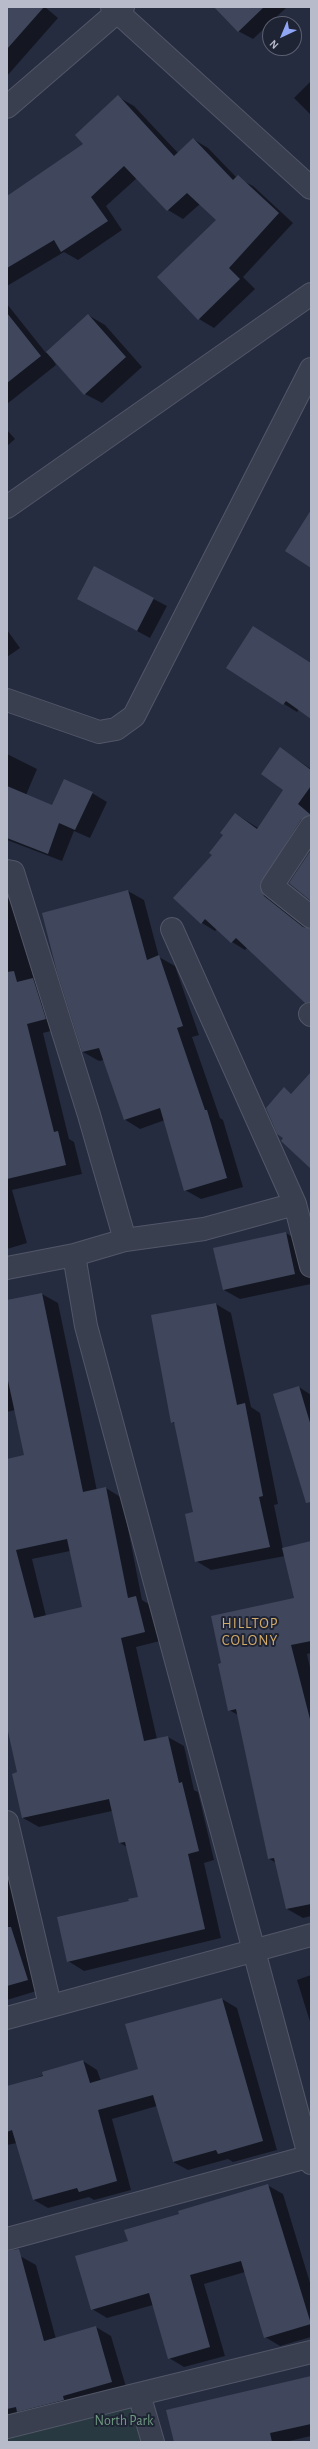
<!DOCTYPE html>
<html>
<head>
<meta charset="utf-8">
<style>
  body { margin:0 }
  #map { position:relative; width:318px; height:2449px; overflow:hidden; background:#262c40; font-family:"Alegreya Sans",sans-serif }
  canvas { display:block }
  .frame { position:absolute; inset:0; border:8px solid #b7bbca; pointer-events:none }
  .north { position:absolute; left:262px; top:16px; width:40px; height:40px; box-sizing:border-box; background:#1f2435; border:1px solid #5c6071; border-radius:50%; rotate:224deg; font-size:11px; font-weight:700; line-height:16px; text-align:center; color:#b7bbca }
  .north::after { content:''; display:block; margin:auto; width:14px; height:18px; background:#91a5f5; clip-path:polygon(50% 0,100% 100%,50% 72%,0 100%) }
</style>
</head>
<body>
<div id="map">
<canvas width="318" height="2449"></canvas>
<div class="frame"></div>
<div class="north">N</div>
</div>
<script>
const ctx = document.querySelector('canvas').getContext('2d');
ctx.lineJoin = 'round';
function paint(path, color) { ctx.fillStyle = color; ctx.fill(path, 'evenodd'); }
function stroke(path, color, width, dash) { ctx.strokeStyle = color; ctx.lineWidth = width; ctx.lineCap = dash ? 'butt' : 'round'; ctx.setLineDash(dash || []); ctx.stroke(path); }
function write(font, color, halo, rows, align = 'center') {
  ctx.font = font + ' "Alegreya Sans",sans-serif'; ctx.lineWidth = 4; ctx.setLineDash([]); ctx.textBaseline = 'middle'; ctx.strokeStyle = halo; ctx.fillStyle = color; for (const [text, x, y, turn = 0] of rows) {
    ctx.save(); ctx.translate(x, y); ctx.rotate((+turn || 0) * Math.PI / 180); ctx.textAlign = isNaN(turn) ? turn : align; if (halo) ctx.strokeText(text, 0, 0); ctx.fillText(text, 0, 0); ctx.restore();
  }
}
const green = new Path2D(`
  M 139,2394 L 153,2442 L 7,2442 L 7,2429 Z`);
const shadow = new Path2D(`
  M 7,7 L 45,7 L 58,18 L 7,76 Z
  M 216,7 L 287,7 L 253,39 L 238,31 Z
  M 311,81 L 311,115 L 294,98 Z
  M 118,97 L 134,106 L 178,153 L 193,139 L 208,148 L 237,178 L 253,186 L 293,223 L 243,277 L 255,289 L 214,328 L 199,319 L 218,220 L 200,204 L 183,219 L 168,210 L 137,178 L 106,206 L 122,230 L 78,260 L 64,252 L 7,286 L 7,201 L 85,145 Z
  M 7,304 L 46,353 L 88,315 L 105,325 L 142,367 L 102,403 L 85,394 L 51,356 L 56,365 L 7,404 Z
  M 7,430 L 15,439 L 7,446 Z
  M 94,568 L 167,606 L 150,638 L 91,606 Z
  M 253,627 L 311,663 L 311,718 L 299,709 L 297,712 L 284,704 L 227,668 Z
  M 7,630 L 20,648 L 7,657 Z
  M 281,749 L 311,769 L 311,832 L 274,899 L 311,930 L 311,1004 L 247,948 L 245,950 L 232,942 L 217,929 L 215,931 L 202,923 L 213,855 L 236,814 L 258,828 L 285,790 Z
  M 7,754 L 37,769 L 26,795 L 52,806 L 92,793 L 107,802 L 90,838 L 74,831 L 62,861 L 7,840 Z
  M 128,891 L 144,900 L 159,957 L 175,966 L 199,1035 L 192,1037 L 220,1118 L 223,1120 L 243,1187 L 201,1199 L 185,1190 L 165,1120 L 140,1129 L 124,1119 L 104,1060 L 99,1061 L 83,1052 Z
  M 7,898 L 12,901 L 34,979 L 49,988 L 62,1028 L 43,1033 L 69,1139 L 74,1142 L 82,1174 L 12,1190 L 27,1243 L 7,1249 Z
  M 286,1233 L 302,1243 L 311,1284 L 240,1299 L 224,1290 Z
  M 42,1294 L 58,1303 L 97,1491 L 106,1488 L 122,1498 L 142,1600 L 152,1606 L 160,1641 L 136,1647 L 157,1739 L 168,1737 L 184,1746 L 194,1790 L 198,1792 L 214,1860 L 204,1863 L 221,1938 L 84,1971 L 68,1961 L 130,1902 L 139,1897 L 127,1847 L 120,1843 L 112,1811 L 39,1827 L 23,1818 L 18,1773 L 7,1722 L 7,1460 L 25,1456 L 15,1410 L 7,1412 L 7,1301 ZM 70,1551 L 84,1608 L 46,1616 L 32,1559 Z
  M 216,1304 L 231,1313 L 251,1407 L 260,1413 L 278,1504 L 274,1505 L 283,1549 L 311,1542 L 311,1653 L 307,1654 L 311,1672 L 311,1916 L 303,1918 L 287,1909 L 276,1863 L 268,1858 L 238,1715 L 229,1710 L 223,1664 L 295,1599 L 285,1556 L 211,1570 L 196,1561 L 194,1513 L 175,1424 L 172,1422 Z
  M 299,1387 L 311,1395 L 311,1492 Z
  M 7,1863 L 43,1989 L 7,2000 Z
  M 311,1975 L 311,2025 L 297,1980 Z
  M 222,1999 L 237,2008 L 277,2150 L 233,2162 L 228,2159 L 188,2170 L 173,2162 L 157,2106 L 112,2119 L 131,2190 L 94,2200 L 89,2197 L 48,2208 L 34,2200 L 17,2143 L 7,2145 L 7,2088 L 83,2061 L 97,2070 L 101,2081 L 140,2069 Z
  M 267,2185 L 283,2194 L 311,2286 L 311,2337 L 280,2346 L 265,2337 L 245,2272 L 204,2284 L 225,2356 L 184,2367 L 169,2358 L 153,2305 L 107,2318 L 92,2309 L 129,2242 L 180,2215 Z
  M 20,2256 L 36,2265 L 56,2339 L 96,2327 L 111,2336 L 127,2390 L 7,2422 L 7,2260 Z
  M 311,2377 L 311,2436 L 285,2442 L 175,2442 Z`);
const building = new Path2D(`
  M 7,7 L 44,7 L 7,49 Z
  M 214,7 L 264,7 L 238,32 Z
  M 118,95 L 174,156 L 193,138 L 233,180 L 238,175 L 279,213 L 229,268 L 240,279 L 198,320 L 157,277 L 216,220 L 187,193 L 167,211 L 124,166 L 91,197 L 108,221 L 61,252 L 54,240 L 7,268 L 7,196 L 83,144 L 75,135 Z
  M 7,313 L 41,356 L 7,383 Z
  M 88,314 L 126,357 L 84,395 L 46,352 Z
  M 311,510 L 311,568 L 285,551 Z
  M 94,566 L 154,598 L 137,631 L 77,599 Z
  M 253,626 L 311,663 L 311,719 L 286,701 L 283,705 L 226,668 Z
  M 280,747 L 311,770 L 311,786 L 298,804 L 311,815 L 301,820 L 260,885 L 264,896 L 303,927 L 311,929 L 311,1002 L 305,1003 L 236,938 L 231,943 L 205,919 L 201,924 L 173,898 L 212,855 L 209,853 L 223,835 L 220,833 L 235,813 L 257,829 L 283,790 L 261,774 Z
  M 64,779 L 93,792 L 75,830 L 59,823 L 48,854 L 7,838 L 7,786 L 52,805 Z
  M 311,850 L 311,901 L 289,883 Z
  M 128,890 L 147,960 L 159,955 L 183,1026 L 177,1028 L 205,1110 L 207,1110 L 227,1178 L 184,1191 L 160,1108 L 124,1120 L 99,1048 L 82,1052 L 57,972 L 42,913 Z
  M 14,971 L 17,982 L 33,978 L 46,1019 L 27,1024 L 54,1132 L 58,1131 L 66,1165 L 7,1179 L 7,972 Z
  M 311,1072 L 311,1169 L 281,1141 L 283,1138 L 277,1134 L 266,1108 L 284,1087 L 291,1094 Z
  M 286,1232 L 295,1274 L 223,1290 L 213,1248 Z
  M 42,1293 L 83,1492 L 106,1487 L 128,1598 L 136,1596 L 145,1632 L 121,1638 L 144,1741 L 168,1736 L 179,1783 L 182,1782 L 199,1851 L 188,1854 L 205,1929 L 67,1962 L 57,1917 L 129,1901 L 128,1899 L 138,1897 L 125,1842 L 119,1843 L 109,1799 L 22,1818 L 12,1774 L 17,1772 L 7,1727 L 7,1459 L 24,1455 L 7,1376 L 7,1300 ZM 67,1539 L 82,1607 L 34,1618 L 16,1550 Z
  M 216,1303 L 237,1405 L 245,1403 L 263,1496 L 259,1497 L 270,1547 L 195,1562 L 185,1514 L 193,1512 L 174,1422 L 171,1423 L 151,1315 Z
  M 299,1386 L 311,1426 L 311,1502 L 306,1503 L 273,1394 Z
  M 311,1541 L 311,1641 L 291,1645 L 311,1723 L 311,1904 L 286,1909 L 274,1858 L 268,1859 L 236,1709 L 228,1711 L 218,1664 L 221,1663 L 211,1616 L 294,1598 L 282,1548 Z
  M 7,1927 L 11,1927 L 28,1980 L 7,1986 Z
  M 222,1998 L 263,2141 L 218,2154 L 216,2150 L 173,2162 L 153,2095 L 98,2110 L 117,2181 L 79,2192 L 77,2188 L 33,2200 L 12,2130 L 7,2132 L 7,2086 L 43,2076 L 42,2072 L 83,2060 L 90,2083 L 138,2069 L 125,2024 Z
  M 268,2184 L 311,2324 L 264,2338 L 241,2261 L 190,2275 L 210,2347 L 168,2359 L 149,2293 L 91,2310 L 75,2256 L 128,2241 L 124,2230 L 179,2214 L 178,2211 Z
  M 19,2249 L 44,2341 L 96,2326 L 112,2382 L 63,2396 L 64,2400 L 17,2412 L 16,2407 L 7,2409 L 7,2251 Z
  M 311,2376 L 311,2424 L 270,2433 L 272,2442 L 174,2442 L 166,2410 Z`);
const minor = new Path2D(`
  M 112,7 L 311,188
  M 7,107 L 123,7
  M 7,507 L 311,294
  M 7,700 L 99,732 L 116,729 L 134,716 L 311,369
  M 311,827 L 272,886 L 311,917
  M 7,871 L 13,872 L 89,1115 L 125,1240
  M 172,929 L 295,1204 L 311,1266
  M 310,1014 L 311,1015
  M 74,1255 L 86,1326 L 311,2163
  M 7,1268 L 74,1255 L 125,1240 L 204,1229 L 295,1204
  M 7,1822 L 50,2005
  M 7,2018 L 311,1935
  M 7,2239 L 311,2156
  M 7,2427 L 139,2394
  M 153,2442 L 139,2394 L 311,2352`);
const parkNames = [
  ["North Park",124,2421]
];
const neighbourhoodNames = [
  ["HILLTOP",250,1623],
  ["COLONY",250,1640]
];
paint(green, '#283941');
paint(shadow, '#0007');
paint(building, '#40475d');
stroke(minor, '#525767', 24);
stroke(minor, '#3a3f50', 22);
write('14px', '#6f9a81', '#1f2435', parkNames);
ctx.letterSpacing = '1px';
write('15px', '#d2aa6a', '#1f2435', neighbourhoodNames);
ctx.letterSpacing = '0px';
</script>
</body>
</html>
